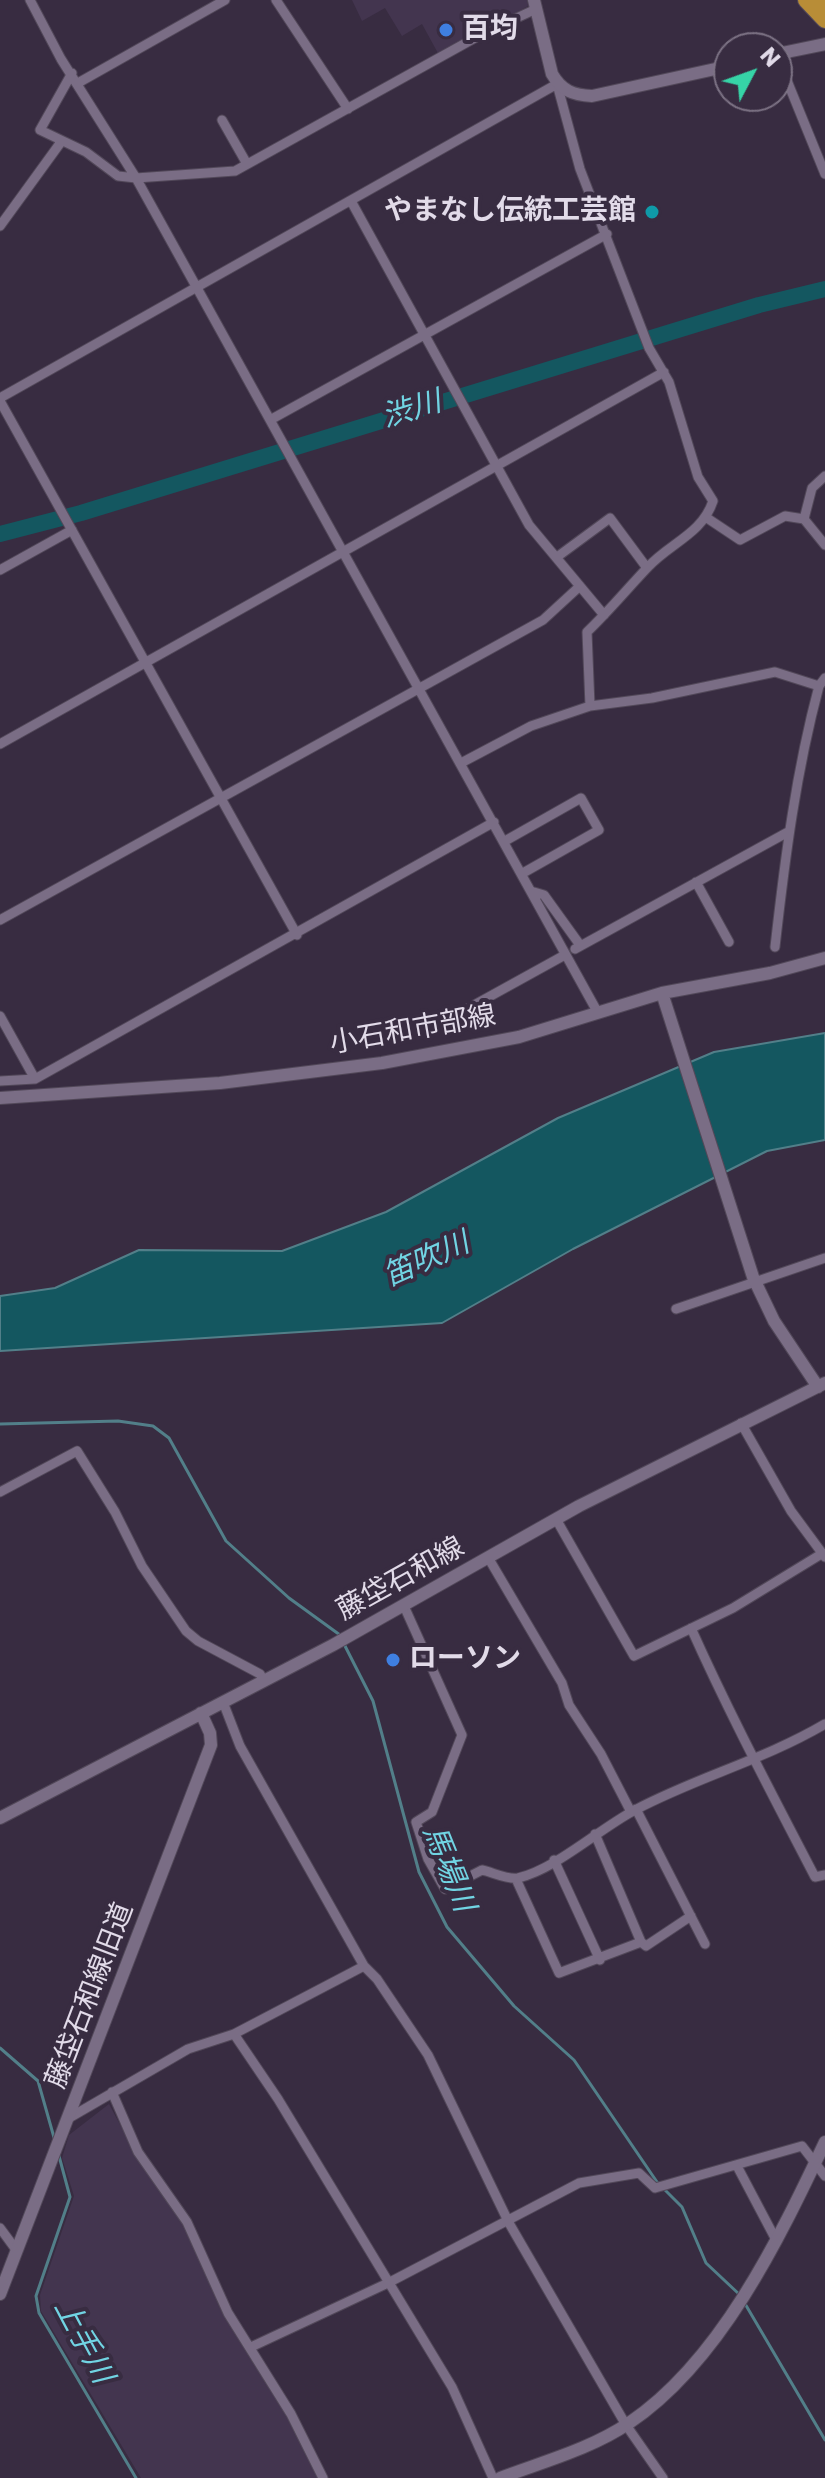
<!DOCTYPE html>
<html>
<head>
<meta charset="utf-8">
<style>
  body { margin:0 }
  #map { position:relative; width:825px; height:2478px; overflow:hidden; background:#382c41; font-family:Poppins,sans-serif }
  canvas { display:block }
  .north { position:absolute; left:713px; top:32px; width:80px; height:80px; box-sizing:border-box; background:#382c41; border:2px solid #7c7284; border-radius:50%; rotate:49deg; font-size:22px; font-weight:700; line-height:32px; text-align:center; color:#e2dbe9 }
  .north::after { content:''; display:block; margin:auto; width:28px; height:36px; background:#36d4a7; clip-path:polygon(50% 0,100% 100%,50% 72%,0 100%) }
</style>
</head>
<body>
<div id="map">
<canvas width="825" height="2478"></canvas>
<div class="north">N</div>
</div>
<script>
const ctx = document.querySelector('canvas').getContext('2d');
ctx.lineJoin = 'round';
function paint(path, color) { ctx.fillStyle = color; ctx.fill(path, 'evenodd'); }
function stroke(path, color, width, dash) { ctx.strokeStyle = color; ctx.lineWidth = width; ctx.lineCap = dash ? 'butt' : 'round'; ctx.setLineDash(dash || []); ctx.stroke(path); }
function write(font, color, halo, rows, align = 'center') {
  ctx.font = font + ' Poppins,"Noto Sans JP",sans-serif'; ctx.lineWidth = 8; ctx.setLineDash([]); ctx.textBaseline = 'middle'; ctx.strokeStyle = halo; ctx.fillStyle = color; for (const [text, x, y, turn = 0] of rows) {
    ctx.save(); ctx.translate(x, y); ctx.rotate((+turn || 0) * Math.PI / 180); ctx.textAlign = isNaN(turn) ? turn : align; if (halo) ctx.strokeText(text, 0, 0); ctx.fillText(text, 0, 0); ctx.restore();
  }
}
const built = new Path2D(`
  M 352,0 L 527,0 L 528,6 L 439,55 L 422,24 L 402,36 L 385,8 L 362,21 Z
  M 109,2104 L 138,2158 L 184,2225 L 218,2300 L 289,2417 L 319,2478 L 141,2478 L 41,2311 L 40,2295 L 74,2196 L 62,2158 L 69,2135 Z`);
const water = new Path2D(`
  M 825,1033 L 825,1140 L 767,1151 L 573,1249 L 442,1323 L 0,1351 L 0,1296 L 55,1288 L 139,1250 L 282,1251 L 386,1212 L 558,1118 L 714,1052 Z`);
const stream = new Path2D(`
  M 0,1424 L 118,1421 L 153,1426 L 169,1438 L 226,1541 L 289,1598 L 340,1635
  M 343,1642 L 373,1701 L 419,1872 L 447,1927 L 514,2006 L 574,2060 L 657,2182 L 682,2207 L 706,2263 L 740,2295
  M 0,2048 L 38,2081 L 55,2141
  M 59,2156 L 70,2197 L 36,2296 L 39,2313 L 136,2478
  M 744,2302 L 825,2440`);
const river = new Path2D(`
  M 0,534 L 81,513 L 759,305 L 825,289`);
const street = new Path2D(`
  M 30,0 L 61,59 L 136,178 L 197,288 L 598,1013
  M 276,0 L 348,109
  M 777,56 L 825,174
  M 72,73 L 40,130 L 86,152 L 118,176 L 136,178 L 235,171 L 482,34 L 536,9
  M 78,83 L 225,0
  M 222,120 L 247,164
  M 351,201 L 529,525 L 604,615
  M 0,226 L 61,142
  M 0,398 L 557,84 L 580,169 L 649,348 L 669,382 L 698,477 L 713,501 C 702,534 670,543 648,567 C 627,589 609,611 587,632 L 590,706
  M 0,401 L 297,935
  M 270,420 L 607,234
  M 707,518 L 740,540 L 785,516 L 804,519 L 825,545
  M 804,519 L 812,488 L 825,476
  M 557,557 L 610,518 L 647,568
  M 0,570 L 72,530
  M 0,744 L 664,372
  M 461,763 L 531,726 L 590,706 L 652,698 L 775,672 L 819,686
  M 505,841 L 581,798 L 599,830 L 523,873
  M 696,882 L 729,942
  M 534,892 L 544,895 L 580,945
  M 0,920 L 543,620 L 580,586
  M 775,947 C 785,858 796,772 819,686 L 825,678
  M 575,949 L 788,832
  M 0,1016 L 35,1079
  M 438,1025 L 563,956
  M 0,1081 L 35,1079 L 494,822
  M 676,1309 L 825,1258
  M 741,1423 L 791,1511 L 825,1557
  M 0,1492 L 77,1451 L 115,1512 L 142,1566 L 186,1631 L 198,1641 L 260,1674 L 264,1681
  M 556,1519 L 634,1656 L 733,1608 L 823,1553
  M 489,1559 L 562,1683 L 569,1705 L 601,1754 L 631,1812
  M 404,1606 L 462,1735 L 432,1812 L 416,1822 L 428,1859 L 445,1889 L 482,1870 C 492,1872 508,1880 518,1878 C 556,1869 599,1829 635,1810 C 697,1777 764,1760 825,1724
  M 691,1628 C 729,1713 772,1794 815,1877 L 825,1875
  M 223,1702 L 240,1746 L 364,1966 L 377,1979 L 428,2055 L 509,2223 L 626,2425 L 663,2478
  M 636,1809 L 705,1944
  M 595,1834 L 641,1942 L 646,1946 L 691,1916
  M 554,1860 L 600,1960
  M 516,1879 L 559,1973 L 641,1942
  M 234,2034 L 278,2099 L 452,2387 L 493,2478
  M 112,2092 L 138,2152 L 187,2222 L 228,2313 L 291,2414 L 323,2478
  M 69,2118 L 188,2049 L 234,2034 L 364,1966
  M 737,2166 L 775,2238
  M 0,2228 L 17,2251
  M 251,2347 L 388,2283 L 579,2183 L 639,2173 L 655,2188 L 802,2146 L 825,2176`);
const secondary = new Path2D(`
  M 534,0 L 552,74 C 562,91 573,95 592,96 L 729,66
  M 777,54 L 825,44
  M 662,993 L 753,1277 L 774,1321 L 818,1387
  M 0,1098 L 220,1083 L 382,1063 L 519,1037 L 662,993 L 770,973 L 825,958
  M 0,1818 L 333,1645 L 579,1506 L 825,1383
  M 0,2294 L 211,1745 L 210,1733 L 201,1713
  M 500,2478 C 542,2462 591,2449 629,2423 C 720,2362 779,2239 825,2142`);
const highway = new Path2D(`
  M 806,0 L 825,20
  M 824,0 L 825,1`);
const markers = [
  [446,30,8,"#3f7fe0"],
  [652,212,8,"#0f9aa8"],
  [393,1660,8,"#3f7fe0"]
];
const poiNames = [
  ["百均",462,30],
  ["やまなし伝統工芸館",636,212,"right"],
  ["ローソン",409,1660]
];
const streetNames = [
  ["小石和市部線",413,1031,-10],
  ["藤垈石和線",401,1580,-29],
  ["藤垈石和線旧道",91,1996,-69]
];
const waterNames = [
  ["渋川",412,411,-17],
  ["笛吹川",427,1261,-24],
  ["馬場川",447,1869,68],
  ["上手川",82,2342,62]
];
paint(built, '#43354f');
paint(water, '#145760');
stroke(water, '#527f89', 2);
stroke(stream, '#527f89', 3);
stroke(river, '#145760', 16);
stroke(street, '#524859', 11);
stroke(secondary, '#524859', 14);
stroke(highway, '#524859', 18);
stroke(street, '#7a6d85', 9);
stroke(secondary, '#7a6d85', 12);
stroke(highway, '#b88d37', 16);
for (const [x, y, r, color] of markers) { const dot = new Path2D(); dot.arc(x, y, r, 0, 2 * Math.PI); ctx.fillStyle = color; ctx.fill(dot); stroke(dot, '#382c41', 3); }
write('bold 28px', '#e2dbe9', '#382c41', poiNames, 'left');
write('28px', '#e2dbe9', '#382c41', streetNames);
write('italic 30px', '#71d4e3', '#382c41', waterNames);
</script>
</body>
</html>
